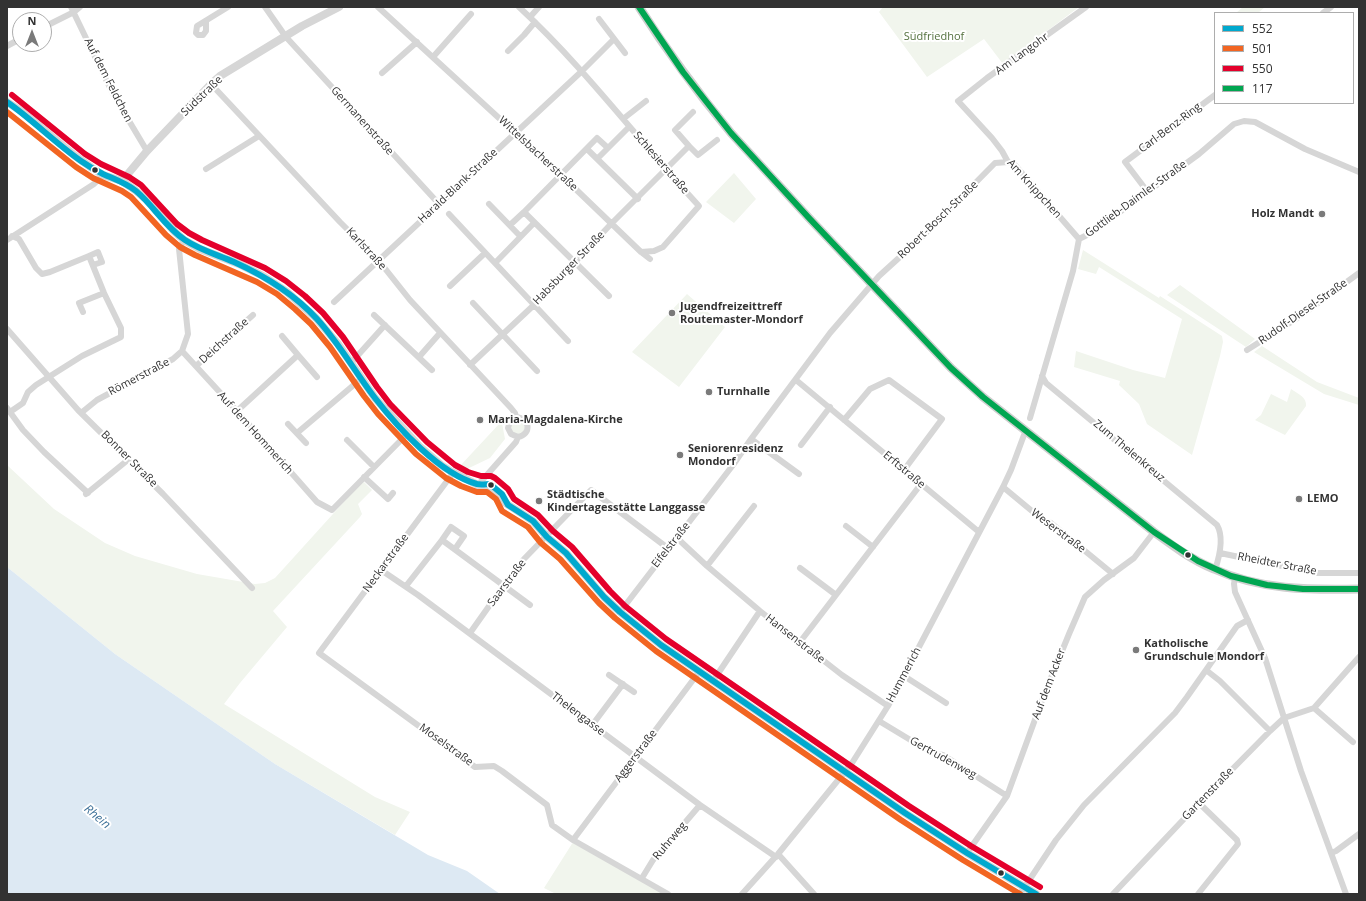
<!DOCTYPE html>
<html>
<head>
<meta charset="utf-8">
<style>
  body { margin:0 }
  #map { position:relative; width:1366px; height:901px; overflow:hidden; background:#fff; font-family:"Open Sans",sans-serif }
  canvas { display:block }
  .frame { position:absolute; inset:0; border:8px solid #323232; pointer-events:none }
  .legend { position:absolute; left:1214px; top:12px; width:140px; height:92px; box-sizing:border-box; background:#fff; border:1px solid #adadad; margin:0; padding:5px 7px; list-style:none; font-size:12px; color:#323232 }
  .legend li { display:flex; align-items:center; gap:8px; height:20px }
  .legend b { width:20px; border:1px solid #adadad }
  .north { position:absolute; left:12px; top:12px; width:40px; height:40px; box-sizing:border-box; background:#fff; border:1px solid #adadad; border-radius:50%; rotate:0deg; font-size:11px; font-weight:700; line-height:16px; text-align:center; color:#323232 }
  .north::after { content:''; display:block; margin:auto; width:14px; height:18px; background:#7a7a7a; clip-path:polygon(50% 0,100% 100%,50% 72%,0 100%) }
</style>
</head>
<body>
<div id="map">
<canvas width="1366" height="901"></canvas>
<div class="frame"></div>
<ul class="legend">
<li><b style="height:5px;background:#00a9ce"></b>552</li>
<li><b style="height:5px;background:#f26522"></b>501</li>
<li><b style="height:5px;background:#e4002b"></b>550</li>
<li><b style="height:5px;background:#00a651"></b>117</li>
</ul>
<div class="north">N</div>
</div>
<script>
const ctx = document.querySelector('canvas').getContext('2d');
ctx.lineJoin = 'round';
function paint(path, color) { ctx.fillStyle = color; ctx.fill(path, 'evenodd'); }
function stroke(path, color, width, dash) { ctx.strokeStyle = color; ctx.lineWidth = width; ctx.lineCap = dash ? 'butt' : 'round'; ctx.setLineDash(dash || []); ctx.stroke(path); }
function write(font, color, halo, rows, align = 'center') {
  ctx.font = font + ' "Open Sans",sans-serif'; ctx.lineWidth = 4; ctx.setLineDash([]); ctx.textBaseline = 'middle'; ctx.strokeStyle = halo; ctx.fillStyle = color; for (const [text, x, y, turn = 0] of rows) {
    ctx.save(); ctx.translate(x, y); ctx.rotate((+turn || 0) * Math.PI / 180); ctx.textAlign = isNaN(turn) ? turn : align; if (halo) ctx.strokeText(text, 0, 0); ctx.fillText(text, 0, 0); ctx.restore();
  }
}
const green = new Path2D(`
  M 883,7 L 1079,7 L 1003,64 L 984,39 L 927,77 L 879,12 Z
  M 1243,7 L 1265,7 L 1258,13 L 1236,13 Z
  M 734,173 L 756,199 L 734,223 L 706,202 Z
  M 1083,250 L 1159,298 L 1160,296 L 1222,336 L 1223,342 L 1220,356 L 1192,455 L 1147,424 L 1139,404 L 1119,385 L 1120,381 L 1074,367 L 1076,351 L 1133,370 L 1165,378 L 1182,319 L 1099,267 L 1096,274 L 1078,269 Z
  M 1180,285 L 1255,339 L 1246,347 L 1167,295 Z
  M 687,294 L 725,327 L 679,387 L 632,352 Z
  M 1262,346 L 1317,382 L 1359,398 L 1359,405 L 1324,394 L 1254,352 Z
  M 1291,389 C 1298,394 1307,397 1306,406 L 1285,435 L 1255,420 L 1261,415 L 1271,394 L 1287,402 Z
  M511 427a7 7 0 1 1 14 0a7 7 0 1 1-14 0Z
  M 500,423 L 502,423 L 505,439 L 490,458 L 469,468 L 459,467 Z
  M 7,465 L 54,509 L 105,543 L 135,556 L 197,574 L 255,584 L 265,583 L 275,578 L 361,483 L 364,482 L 372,490 L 358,504 L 362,514 L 360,517 L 273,611 L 287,627 L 240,683 L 224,704 L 375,797 L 410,812 L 395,835 L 275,764 L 115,654 L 7,567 Z
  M 575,839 L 664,894 L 556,894 L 544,888 Z`);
const water = new Path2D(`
  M 7,567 L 115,654 L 275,764 L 428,855 L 467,871 L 500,894 L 7,894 Z`);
const minor = new Path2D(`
  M 71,7 L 113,94 L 147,151
  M 265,7 L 286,37 L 439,204
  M 378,7 L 561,175 L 641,252 L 650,259
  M 519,7 C 585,68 638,140 699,206 L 663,247 L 654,251 L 641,252
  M 1323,13 L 1331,7
  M 530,17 L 539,7
  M 599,19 L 625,53
  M 206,22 L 206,31 L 203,35 L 198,35 L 196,33 L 197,26 L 228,7
  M 44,27 L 74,12 L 80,7
  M 7,46 L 20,39
  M 508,51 L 524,35 L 535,22
  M 433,57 L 471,14
  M 382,73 L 417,42
  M 211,84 L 340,222 L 379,261 L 410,300 L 511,408 L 515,413 L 516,417
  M 623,119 L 646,101
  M 689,146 L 675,130 L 693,112
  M 608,148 L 597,138 L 524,212 L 609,296
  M 587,149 L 638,199
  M 597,159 L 629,127
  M 206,169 L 259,136
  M 1147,191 L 1125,162 L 1215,95
  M 489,204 L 520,236
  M 449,214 L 568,341
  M 510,225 L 524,212
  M 1079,239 L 1014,164 L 1008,162 L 1002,151 L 992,138 L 958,101 L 987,78 L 1086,7
  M 7,240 L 94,184 L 103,175
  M 89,256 L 98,252 L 102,262 L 93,265
  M 495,263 L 534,223
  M 450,286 L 485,253
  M 334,302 L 582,71 L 614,39
  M 473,303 L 537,371
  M 83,312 L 79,303 L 104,293
  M 374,315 L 432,370
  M 7,329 L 78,410 L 163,494 L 252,588
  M 1247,350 L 1296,319 L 1359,273
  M 182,351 L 237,411 L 317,502 L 332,510 L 407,434
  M 298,355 L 317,377
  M 419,357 L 440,333
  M 351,363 L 385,325
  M 470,365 L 535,304 L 611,224 L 689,146 L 698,155 L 717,140
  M 196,366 L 253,315
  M 1042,376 L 1046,383 L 1217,525 C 1224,537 1219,558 1215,570
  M 796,380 L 979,532
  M 7,408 L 23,430 L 44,452 L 88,493
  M 237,411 L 298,355 L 282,336
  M 10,412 L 23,403 L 28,392 L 36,385 L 82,356 L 121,337 L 121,328 L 104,293 L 89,256 L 50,272 L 42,274 L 36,268 L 19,239 L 12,236
  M 81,413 L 97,400 L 173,359 L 182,351 L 188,334 L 179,249 L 184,240
  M 1030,418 L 1073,271 L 1079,239 L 1091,233 L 1199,154 L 1234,124 L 1244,121 L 1255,122 L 1305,149 L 1359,172
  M 844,420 L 870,389 L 889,380 L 942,419 L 904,470
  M 288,424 L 306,443
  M 297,433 L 362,378
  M 751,439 L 799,474
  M 347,440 L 374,467
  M 801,445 L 830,407
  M 453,473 L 319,653 L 475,767 L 494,766 L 502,771 L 547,805 L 552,825 L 573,840 L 668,894
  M 364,477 L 388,499 L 393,493
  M 478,485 L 516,442 L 518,437 C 532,434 530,418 516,417 L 510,421 L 508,428 L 511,434 L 518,437
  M 1003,487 L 1044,521 L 1051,523 L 1113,574
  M 86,494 L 129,459
  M 846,526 L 873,547
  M 677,538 L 707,566 L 760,611 L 842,675 L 888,706
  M 442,540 L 451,527 L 464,536 L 455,549
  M 1220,553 L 1316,573 L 1359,573
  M 707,566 L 754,506
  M 800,568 L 836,595
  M 381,570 L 418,595 L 700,805 L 776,857
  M 1235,578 L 1234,584 L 1235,592 L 1265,658 L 1301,771 L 1346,894
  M 406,586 L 442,540 L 530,605
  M 620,612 L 733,465 L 751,439 L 830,333 L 879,276 L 923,236 L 995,163 L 1008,162
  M 470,633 L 504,585 L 524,559 L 591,490 L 669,549
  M 800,642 L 921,484
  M 1206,670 L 1220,681 L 1270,731
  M 609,675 L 634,692
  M 904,676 L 946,703
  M 713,681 L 760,611
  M 1314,708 L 1353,742
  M 879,721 L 932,753 L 943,755 L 1007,796
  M 593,724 L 623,684
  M 573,840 L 699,672
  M 967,853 L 1007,796 L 1044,695 L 1069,634 L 1085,597 L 1104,580 L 1134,558 L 1154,532
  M 1331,853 L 1336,851 L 1359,834
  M 778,854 L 814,894
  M 642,878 L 653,860 L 700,805
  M 742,894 L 778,854 L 852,763 L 888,706 L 1003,487 L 1011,470 L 1024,435 L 1027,432
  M 1020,894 L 1056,840 L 1084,805 L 1175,713 L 1187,697 L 1237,626 L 1248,620
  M 1113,894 L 1199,803 L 1270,731 L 1284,718 L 1314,708 L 1359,657
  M 1198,894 L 1238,844 L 1237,840 L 1199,803`);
const tertiary = new Path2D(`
  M 7,102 L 21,111 L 74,155 L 92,168 L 103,175 L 122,181 L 135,190 L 147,200 L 175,232 L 184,240 L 200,249 L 239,264 L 263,276 L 287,292 L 316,318 L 338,344 L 375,398 L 419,446 L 441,465 L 452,472 L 478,485 L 533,521 L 547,537 L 566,553 L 604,597 L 620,612 L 661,645 L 905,813 L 967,853 L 1036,894
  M 122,181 L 147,151 L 211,84 L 220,76 L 302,26 L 339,7`);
const secondary = new Path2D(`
  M 639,7 C 667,51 698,93 731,133 L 809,218 L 951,368 L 983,397 L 1154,532 C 1173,546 1192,560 1214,569 C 1260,590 1309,590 1359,589`);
const bus1 = new Path2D(`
  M 7,102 C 33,120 55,143 81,161 C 88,166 95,170 103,174 C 114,179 126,183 136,191 C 154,206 165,227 185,240 C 200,250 218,255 234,262 C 265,276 294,294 317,319 C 339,343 355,372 375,398 C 398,428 440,474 477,484 C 482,485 486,484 490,484 L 502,494 L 508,505 L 533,521 L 547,537 L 566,553 L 604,597 L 620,612 L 661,645 L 905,813 L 967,853 L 1036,894`);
const bus2 = new Path2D(`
  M 7,112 L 76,167 L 93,178 L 122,191 L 131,197 L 166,235 L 180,247 L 195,255 L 257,282 L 277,294 L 295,309 L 311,324 L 330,347 L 364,396 L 378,414 L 416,454 L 446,478 L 461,486 L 477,492 L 487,492 L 496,499 L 502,511 L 528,527 L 541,543 L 560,559 L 599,603 L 615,618 L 656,651 L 901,820 L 963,860 L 1020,894`);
const bus3 = new Path2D(`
  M 12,95 L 85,154 L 101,164 L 129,177 L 141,185 L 177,224 L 189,233 L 202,240 L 265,268 L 286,281 L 305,296 L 323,313 L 343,337 L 377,387 L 390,404 L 427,442 L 455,465 L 468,472 L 481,476 L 491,476 L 495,478 L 508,489 L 514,499 L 538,515 L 553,531 L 572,547 L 610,591 L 625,606 L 666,639 L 909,806 L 971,846 L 1040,887`);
const bus4 = new Path2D(`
  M 639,7 L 683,72 L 731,133 L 809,218 L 951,368 L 983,397 L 1154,532 L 1198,561 L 1231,576 L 1267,585 L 1303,589 L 1359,589`);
const markers = [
  [95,170,3.5,"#323232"],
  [1322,214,4,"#7a7a7a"],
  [672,313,4,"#7a7a7a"],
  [709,392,4,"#7a7a7a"],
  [480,420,4,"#7a7a7a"],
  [680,455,4,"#7a7a7a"],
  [491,485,3.5,"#323232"],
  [1299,499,4,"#7a7a7a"],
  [539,501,4,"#7a7a7a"],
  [1188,555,3.5,"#323232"],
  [1136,650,4,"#7a7a7a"],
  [1001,873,3.5,"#323232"]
];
const parkNames = [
  ["Südfriedhof",934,37]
];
const streetNames = [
  ["Am Langohr",1022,54,-36],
  ["Auf dem Feldchen",108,80,63],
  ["Südstraße",202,96,-44],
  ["Germanenstraße",362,121,48],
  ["Carl-Benz-Ring",1170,128,-37],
  ["Wittelsbacherstraße",538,154,43],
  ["Schlesierstraße",661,163,49],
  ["Harald-Blank-Straße",458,186,-43],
  ["Am Knippchen",1034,189,48],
  ["Gottlieb-Daimler-Straße",1136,199,-36],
  ["Robert-Bosch-Straße",938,220,-44],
  ["Karlstraße",366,249,47],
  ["Habsburger Straße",569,268,-46],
  ["Rudolf-Diesel-Straße",1303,312,-35],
  ["Deichstraße",224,341,-42],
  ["Römerstraße",139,377,-28],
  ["Auf dem Hommerich",255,433,48],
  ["Zum Thelenkreuz",1129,451,40],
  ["Bonner Straße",129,459,45],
  ["Erftstraße",904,470,40],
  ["Weserstraße",1058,531,37],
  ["Eifelstraße",671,545,-52],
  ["Neckarstraße",386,563,-54],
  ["Rheidter Straße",1277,564,11],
  ["Saarstraße",507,583,-53],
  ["Hansenstraße",795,639,38],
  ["Hummerich",904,675,-62],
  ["Auf dem Acker",1049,684,-69],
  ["Thelengasse",578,714,37],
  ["Moselstraße",446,745,36],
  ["Aggerstraße",636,756,-53],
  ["Gertrudenweg",943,758,29],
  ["Gartenstraße",1208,794,-46],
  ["Ruhrweg",670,841,-50]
];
const poiNames = [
  ["Holz Mandt",1314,214,"right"],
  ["Jugendfreizeittreff",680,307],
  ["Routemaster-Mondorf",680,320],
  ["Turnhalle",717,392],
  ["Maria-Magdalena-Kirche",488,420],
  ["Seniorenresidenz",688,449],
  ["Mondorf",688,462],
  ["Städtische",547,495],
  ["Kindertagesstätte Langgasse",547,508],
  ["LEMO",1307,499],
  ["Katholische",1144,644],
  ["Grundschule Mondorf",1144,657]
];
const waterNames = [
  ["Rhein",97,817,40]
];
paint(green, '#f1f5ed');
paint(water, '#dde9f3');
stroke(minor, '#d6d6d6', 6);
stroke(tertiary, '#d6d6d6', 8);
stroke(secondary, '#cfcfcf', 9);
stroke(bus1, '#00a9ce', 6);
stroke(bus2, '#f26522', 6);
stroke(bus3, '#e4002b', 6);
stroke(bus4, '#00a651', 6);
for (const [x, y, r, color] of markers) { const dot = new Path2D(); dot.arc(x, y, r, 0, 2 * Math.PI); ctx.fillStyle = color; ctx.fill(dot); stroke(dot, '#fff', 1.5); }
write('11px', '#53703e', '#fff', parkNames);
write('11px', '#323232', '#fff', streetNames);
write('bold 11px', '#323232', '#fff', poiNames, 'left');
write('italic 12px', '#3d7198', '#fff', waterNames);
</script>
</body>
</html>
